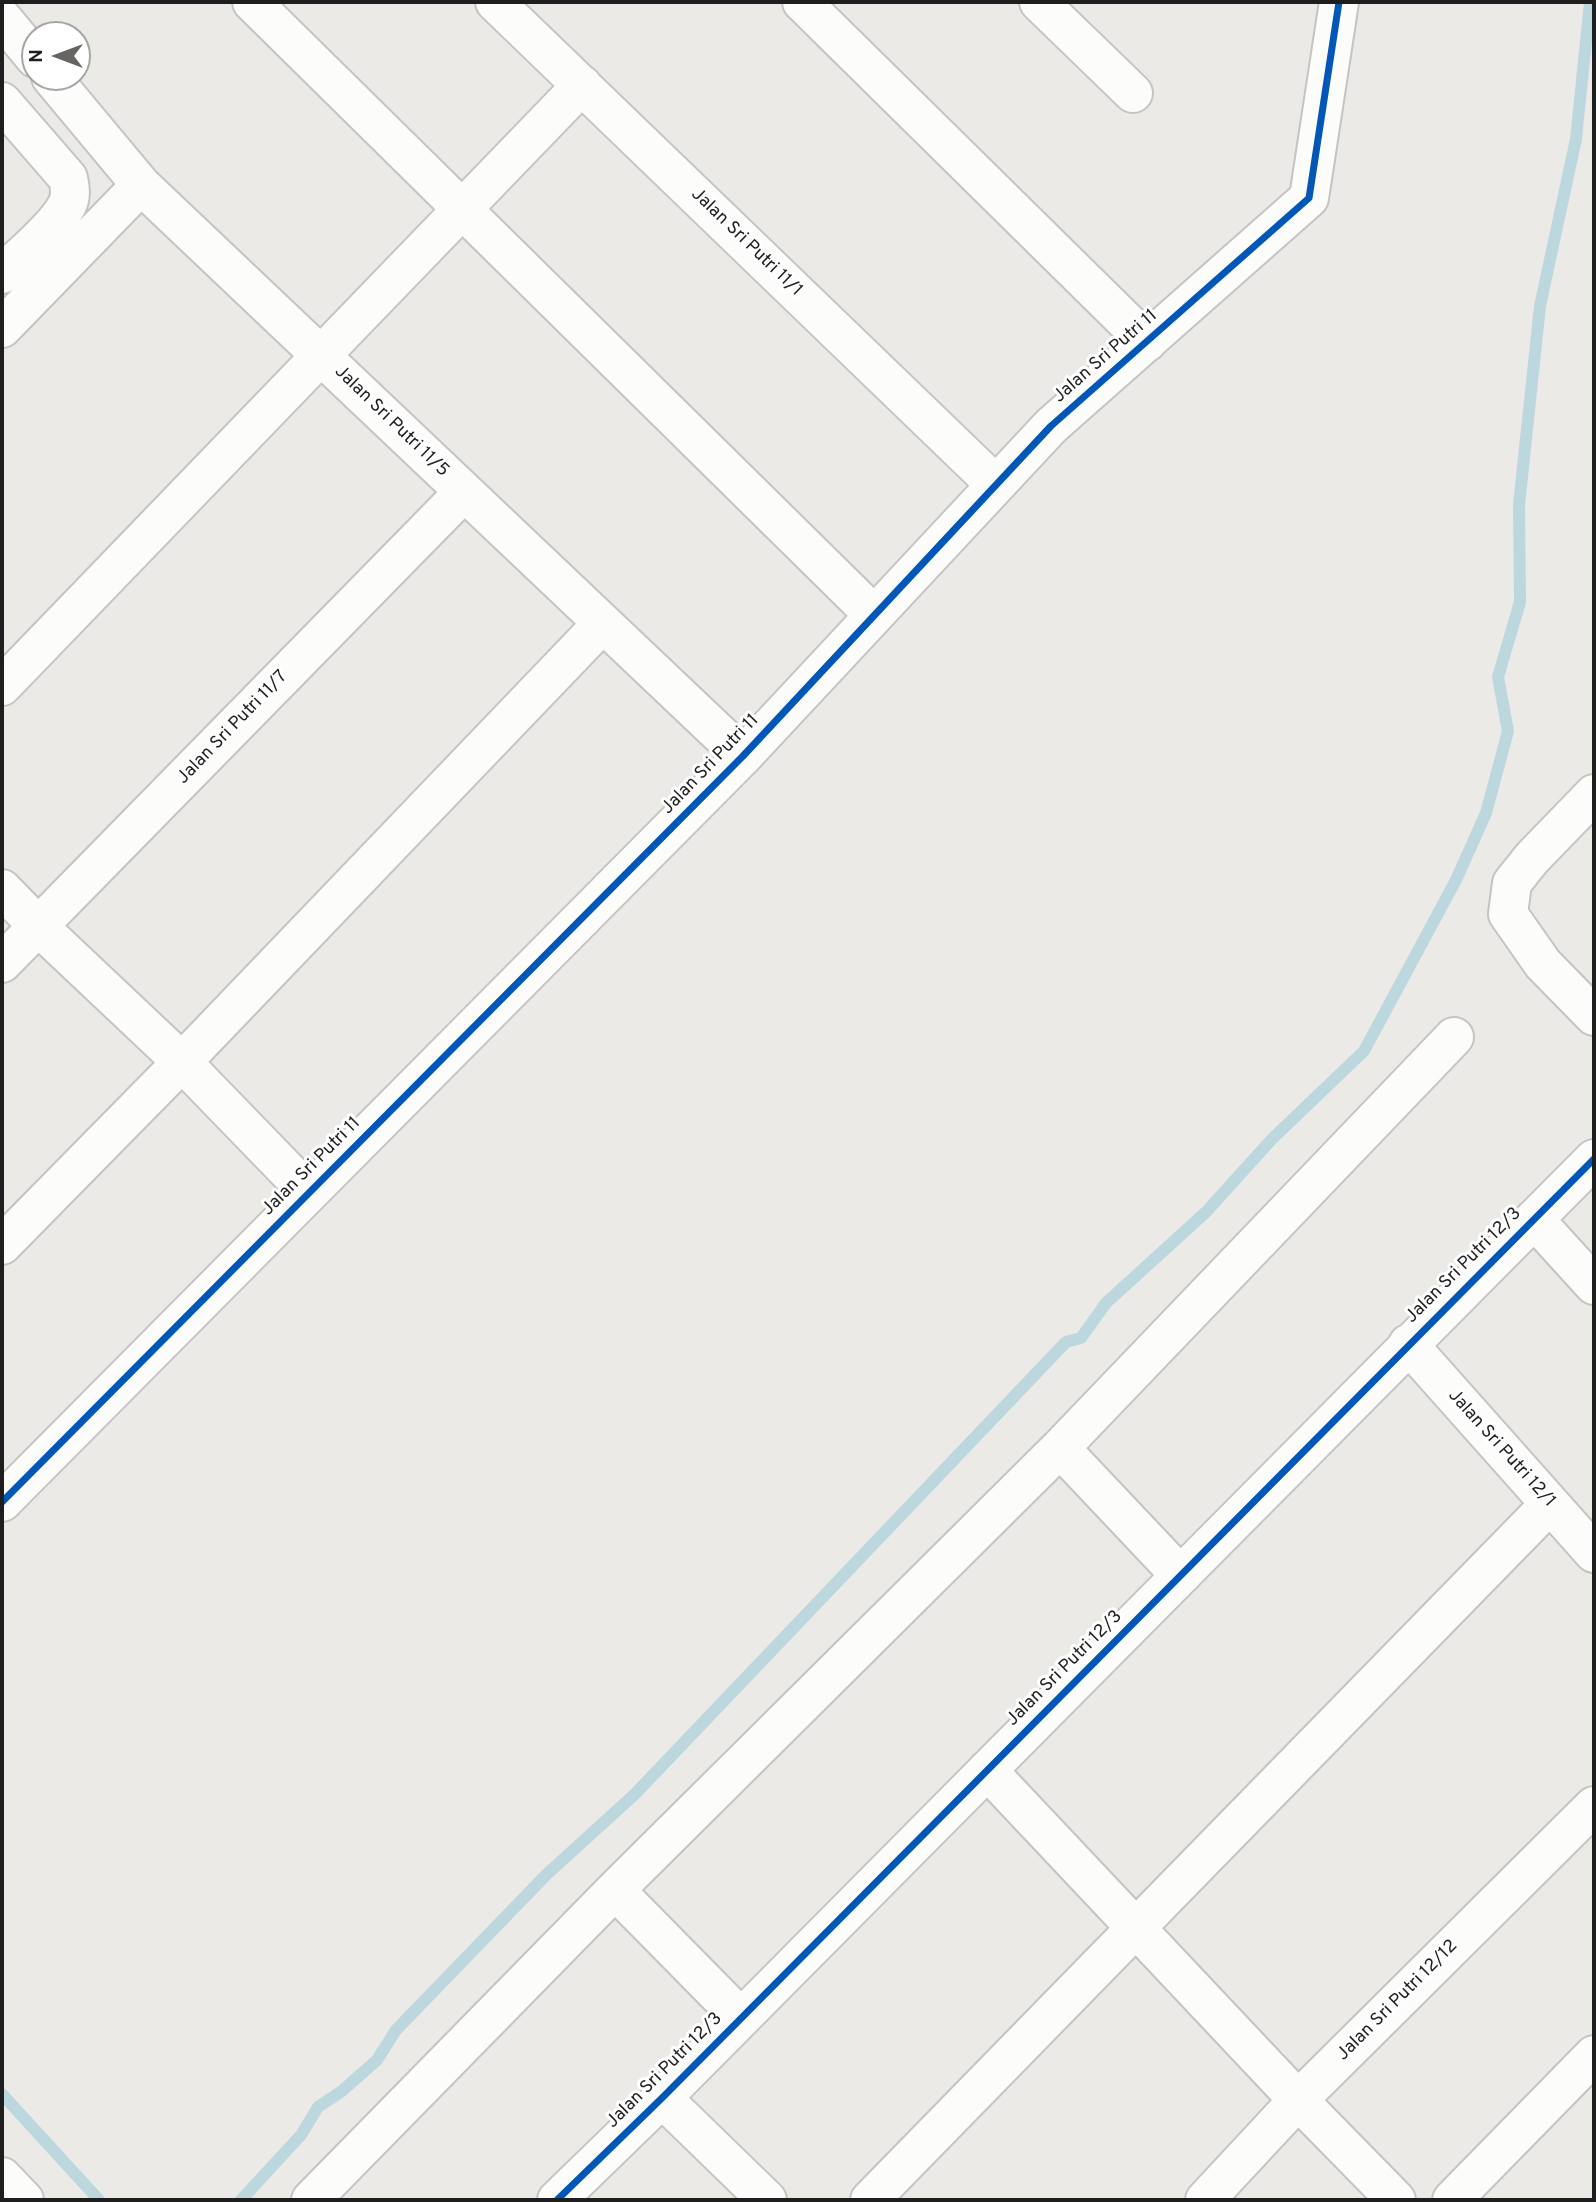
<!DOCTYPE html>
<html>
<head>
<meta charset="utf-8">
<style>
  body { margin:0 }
  #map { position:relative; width:1596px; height:2202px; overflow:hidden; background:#eceae6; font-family:Overpass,sans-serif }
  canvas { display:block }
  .frame { position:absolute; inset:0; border:4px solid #1e1e1e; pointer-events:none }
  .north { position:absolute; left:21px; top:21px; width:70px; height:70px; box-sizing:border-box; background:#fff; border:2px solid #a5a5a5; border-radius:50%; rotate:270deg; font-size:19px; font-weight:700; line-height:28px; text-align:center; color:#1e1e1e }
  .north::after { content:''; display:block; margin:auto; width:24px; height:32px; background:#666564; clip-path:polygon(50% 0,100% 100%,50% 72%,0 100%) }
</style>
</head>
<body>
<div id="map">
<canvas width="1596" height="2202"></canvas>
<div class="frame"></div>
<div class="north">N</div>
</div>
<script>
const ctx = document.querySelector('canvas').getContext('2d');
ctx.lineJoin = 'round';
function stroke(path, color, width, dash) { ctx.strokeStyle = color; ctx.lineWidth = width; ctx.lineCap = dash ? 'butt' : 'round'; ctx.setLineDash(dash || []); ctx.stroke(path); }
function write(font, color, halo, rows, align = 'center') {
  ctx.font = font + ' Overpass,sans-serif'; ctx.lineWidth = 6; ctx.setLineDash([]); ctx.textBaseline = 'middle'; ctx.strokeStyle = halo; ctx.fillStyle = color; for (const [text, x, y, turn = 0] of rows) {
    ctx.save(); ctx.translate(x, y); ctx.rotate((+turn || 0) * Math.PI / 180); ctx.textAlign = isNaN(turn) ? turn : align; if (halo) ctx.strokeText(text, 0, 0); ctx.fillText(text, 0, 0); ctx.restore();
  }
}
const stream = new Path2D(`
  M 2,2094 L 99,2200
  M 241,2200 L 301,2135 L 318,2107 L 342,2091 L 377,2060 L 396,2030 L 546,1875 L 635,1794 L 1066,1342 L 1081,1338 L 1106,1303 L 1206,1212 L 1272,1139 L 1364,1051 L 1456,880 L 1486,813 L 1508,731 L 1498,677 L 1520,602 L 1519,505 L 1540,306 L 1576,139 L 1590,2`);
const minor = new Path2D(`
  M 252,2 C 460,205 666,412 874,615
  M 495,2 L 996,485
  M 802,2 L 1147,342
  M 1039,2 L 1133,93
  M 2,18 L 35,58
  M 51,77 L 141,185 L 743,756
  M 2,102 L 68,178 C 70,186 71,192 69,200 C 62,223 19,257 2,274
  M 2,328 L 141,185
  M 2,686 L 582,85
  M 1594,794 L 1532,858 L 1512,883 L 1508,914 L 1543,964 L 1594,1016
  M 2,889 L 39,927 L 182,1062 L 309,1193
  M 2,963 L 464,492
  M 1534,1219 L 1594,1285
  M 2,1245 L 182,1062 L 602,624
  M 1408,1344 L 1594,1553
  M 1060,1448 L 1180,1575
  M 2,1502 L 743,756 L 1051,426 L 1309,198 L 1339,2
  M 987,1770 L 1298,2100 L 1396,2200
  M 615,1890 L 741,2018
  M 662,2098 L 767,2200
  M 2,2177 L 24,2200
  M 311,2200 L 615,1890 L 1060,1448 L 1454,1037
  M 557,2200 L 662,2098 L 1594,1159
  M 870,2200 L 1550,1504
  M 1205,2200 L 1298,2100 L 1594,1806
  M 1452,2200 L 1594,2055`);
const cycleway = new Path2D(`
  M 2,1502 L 743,756 L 1051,426 L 1309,198 L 1339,2
  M 557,2200 L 662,2098 L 1594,1159`);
const streetNames = [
  ["Jalan Sri Putri 11/1",746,243,44],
  ["Jalan Sri Putri 11",1106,357,-41],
  ["Jalan Sri Putri 11/5",391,422,44],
  ["Jalan Sri Putri 11/7",233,728,-46],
  ["Jalan Sri Putri 11",711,765,-46],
  ["Jalan Sri Putri 11",312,1167,-45],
  ["Jalan Sri Putri 12/3",1464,1266,-45],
  ["Jalan Sri Putri 12/1",1501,1449,48],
  ["Jalan Sri Putri 12/3",1065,1669,-45],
  ["Jalan Sri Putri 12/12",1398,2001,-45],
  ["Jalan Sri Putri 12/3",665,2071,-45]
];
stroke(stream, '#bcd8de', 12);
stroke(minor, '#c5c4c2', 42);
stroke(minor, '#fcfcfb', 38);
stroke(cycleway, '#0057b8', 7);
write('18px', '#1e1e1e', '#fff', streetNames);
</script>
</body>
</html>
